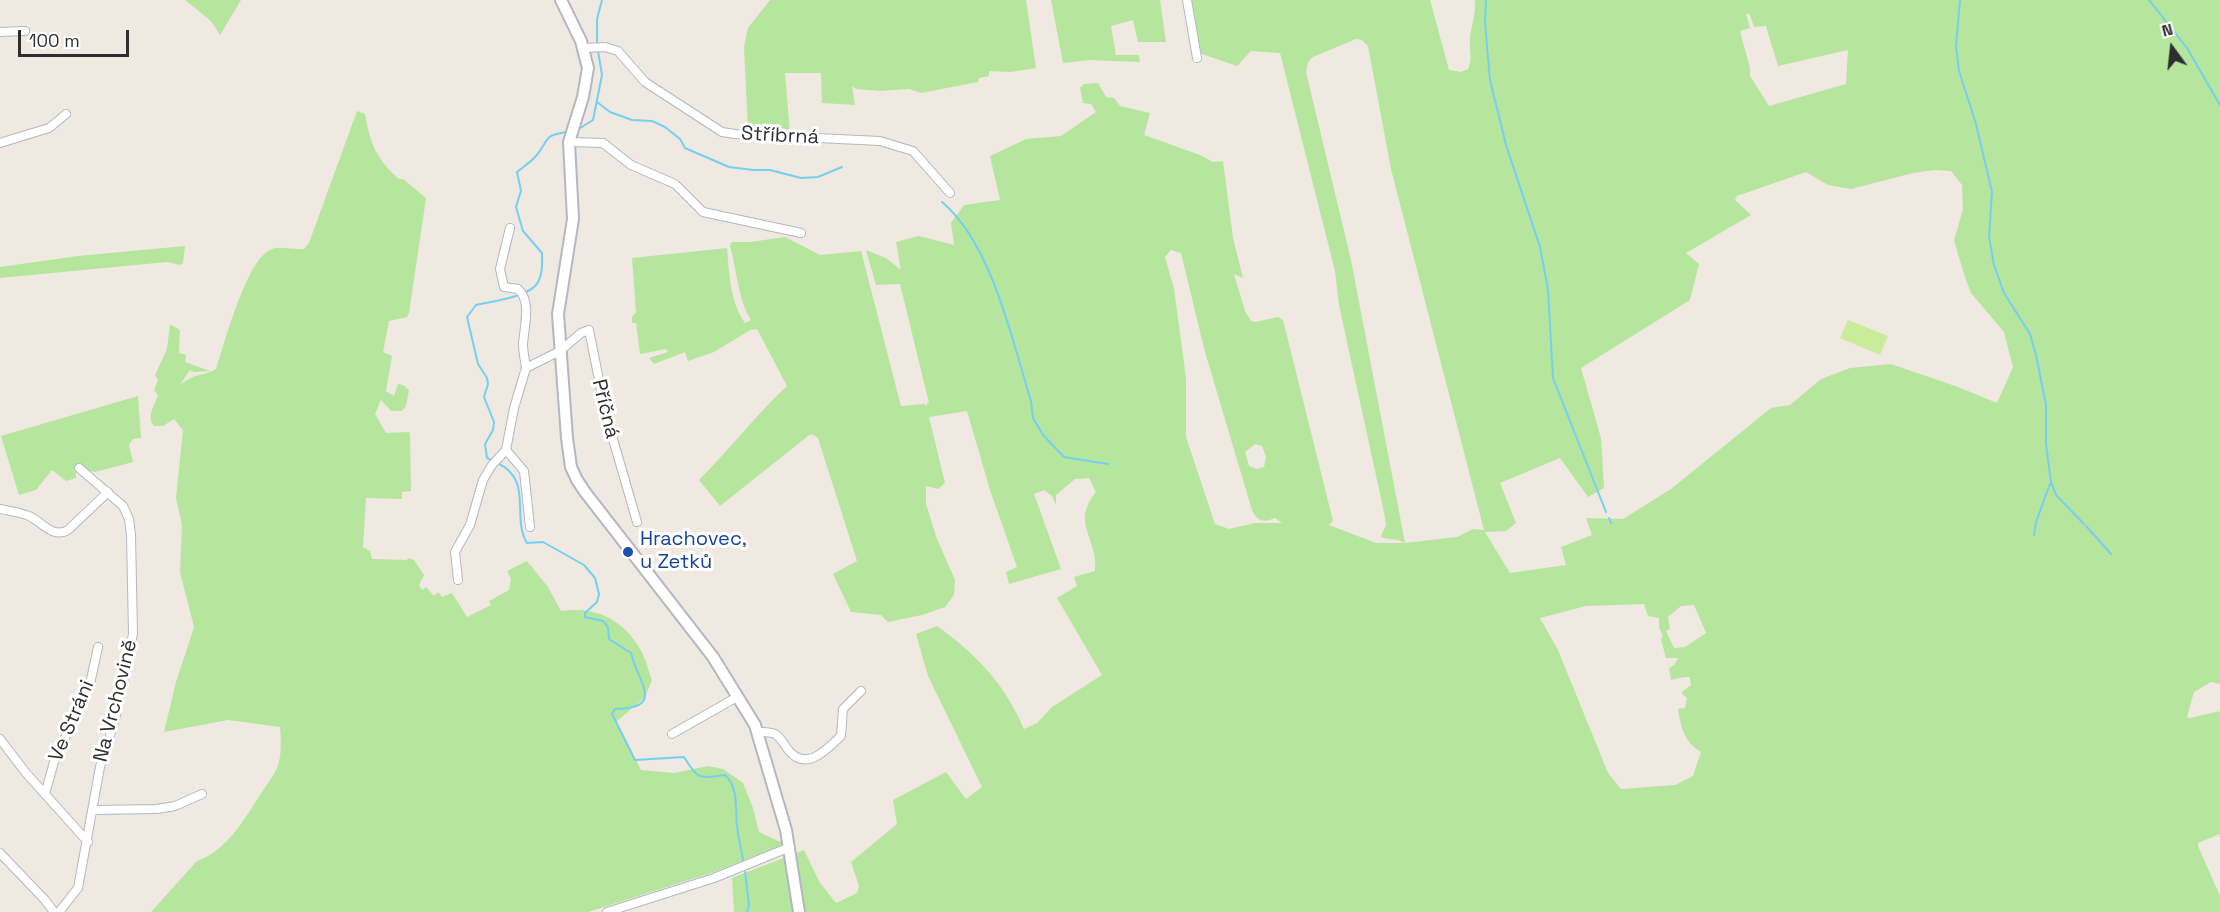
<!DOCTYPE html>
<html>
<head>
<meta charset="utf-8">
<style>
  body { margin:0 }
  #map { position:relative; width:2220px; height:912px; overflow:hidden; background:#efe9e1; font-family:"Space Grotesk",sans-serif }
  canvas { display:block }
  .north { position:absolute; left:2142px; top:18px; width:60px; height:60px; -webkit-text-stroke:4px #fff; paint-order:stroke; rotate:345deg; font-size:16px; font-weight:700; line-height:24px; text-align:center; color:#2e2e2e }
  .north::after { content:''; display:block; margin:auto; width:21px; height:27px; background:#2e2e2e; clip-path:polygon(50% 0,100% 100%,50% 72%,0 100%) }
  .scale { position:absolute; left:18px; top:30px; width:111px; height:27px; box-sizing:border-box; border:3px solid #2e2e2e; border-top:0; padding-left:8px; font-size:18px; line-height:21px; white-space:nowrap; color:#2e2e2e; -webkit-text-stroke:4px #fff; paint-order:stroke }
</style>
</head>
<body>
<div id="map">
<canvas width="2220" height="912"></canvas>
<div class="north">N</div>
<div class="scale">100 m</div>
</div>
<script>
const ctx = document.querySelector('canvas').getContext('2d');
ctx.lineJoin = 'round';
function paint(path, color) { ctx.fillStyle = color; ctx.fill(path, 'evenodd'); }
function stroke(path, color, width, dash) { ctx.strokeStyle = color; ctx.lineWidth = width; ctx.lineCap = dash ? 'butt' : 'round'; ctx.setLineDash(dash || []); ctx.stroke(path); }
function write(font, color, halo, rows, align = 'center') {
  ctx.font = font + ' "Space Grotesk",sans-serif'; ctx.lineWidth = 6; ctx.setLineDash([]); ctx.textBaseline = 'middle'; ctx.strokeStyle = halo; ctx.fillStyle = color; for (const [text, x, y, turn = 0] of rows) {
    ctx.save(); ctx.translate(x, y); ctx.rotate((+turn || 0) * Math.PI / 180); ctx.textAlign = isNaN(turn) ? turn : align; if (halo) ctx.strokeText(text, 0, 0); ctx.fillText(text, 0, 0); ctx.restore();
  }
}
const green = new Path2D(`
  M 185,0 L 241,0 L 220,35 L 211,21 Z
  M 770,0 L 1026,0 L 1036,68 L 1010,72 L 989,71 L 989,76 L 979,78 L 978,82 L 921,93 L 909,89 L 880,91 L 856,89 L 852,86 L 855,105 L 822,103 L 821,73 L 785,73 L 790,134 L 748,131 L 744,47 L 748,28 Z
  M 1051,0 L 1160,0 L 1166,42 L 1138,42 L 1133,20 L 1111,26 L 1116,55 L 1139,55 L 1140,62 L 1089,60 L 1063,63 Z
  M 1186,0 L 1430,0 L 1449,70 L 1461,72 L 1468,69 C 1473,59 1469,50 1470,39 C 1471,25 1476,16 1475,0 L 2220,0 L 2220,684 L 2211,682 L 2194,692 L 2187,717 L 2190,718 L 2220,711 L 2220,834 L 2198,843 L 2198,846 L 2220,896 L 2220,912 L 734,912 L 732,878 L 804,850 L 820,883 L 836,903 L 857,893 L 859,886 L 851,862 L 897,824 L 893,800 L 946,772 L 966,799 L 982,787 L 928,676 L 916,634 L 937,626 C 977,655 1004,683 1024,729 L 1037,723 L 1052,707 L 1102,675 L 1057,598 L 1077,586 L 1074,577 L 1095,571 C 1099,539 1070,524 1096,492 L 1089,478 L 1075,479 L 1056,495 L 1056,505 L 1052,496 L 1044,490 L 1034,494 L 1061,569 L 1009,584 L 1006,572 L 1017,567 L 990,490 L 967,411 L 929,417 L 945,483 L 938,489 L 926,486 L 926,504 L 937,539 L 955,580 L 954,595 L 945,607 L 922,615 L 888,622 L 881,615 L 851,612 L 833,574 L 857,561 L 818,438 L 811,434 L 808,436 L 720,506 L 699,480 C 730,449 756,415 787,386 L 757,329 L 750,330 L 714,352 L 688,361 L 685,352 L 654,364 L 649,358 L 668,352 L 666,349 L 640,354 L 636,323 L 632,323 L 632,317 L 636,312 L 632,258 L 727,248 C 729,272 730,302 745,323 L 751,320 C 738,299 737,271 730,246 L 732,242 L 750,242 L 785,237 L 820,255 L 861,251 L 901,406 L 924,404 L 927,406 L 927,403 L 929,403 L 900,284 L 876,285 L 866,250 L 886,258 L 901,270 L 896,242 L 919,236 L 954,245 L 951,223 L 964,205 L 1000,200 L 990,156 L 1026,139 L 1061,136 L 1096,112 L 1091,104 L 1083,103 L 1080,88 L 1084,84 L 1098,83 L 1106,97 L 1114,98 L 1120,106 L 1150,113 L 1144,135 L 1200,155 L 1213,162 L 1223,161 L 1233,238 L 1243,278 L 1234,274 L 1245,311 L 1251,321 L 1255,322 L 1278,317 L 1283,320 L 1333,521 L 1329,525 L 1376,543 L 1405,543 L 1398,540 L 1383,538 L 1381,536 L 1386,525 L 1385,517 L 1339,305 L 1335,271 L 1280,53 L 1251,51 L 1237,66 L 1202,54 L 1196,48 ZM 1746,13 L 1750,15 L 1754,27 L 1766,26 L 1778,66 L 1848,50 L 1846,84 L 1769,106 L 1750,76 L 1750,68 L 1740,31 L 1750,28 ZM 1356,39 L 1362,40 L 1368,46 L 1391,169 L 1484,530 L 1473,529 L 1457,537 L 1405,543 L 1351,260 L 1306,72 L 1308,62 L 1313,57 ZM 1935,170 L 1951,171 L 1962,185 L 1963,209 L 1954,241 L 1965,277 L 1971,293 L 2004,332 L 2013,367 L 1997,403 L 1958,387 L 1891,364 L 1850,368 L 1821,379 L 1790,405 L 1771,408 L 1671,489 L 1623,519 L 1586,518 L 1592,535 L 1561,547 L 1566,565 L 1510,573 L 1485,532 L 1506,531 L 1516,523 L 1500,483 L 1560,458 L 1588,497 L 1604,488 L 1601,438 L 1581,368 L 1690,300 L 1699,264 L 1686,253 L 1751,215 L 1735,200 L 1737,196 L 1806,172 L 1828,185 L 1851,189 L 1913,173 ZM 1171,250 L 1181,253 L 1205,352 L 1252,510 C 1257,521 1264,523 1275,518 L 1282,523 L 1255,523 L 1229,529 L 1215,524 L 1186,437 L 1186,378 L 1174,289 L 1165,257 ZM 1255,444 L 1262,446 L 1266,457 L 1264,467 L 1257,469 L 1249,466 L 1245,452 ZM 1644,604 L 1648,616 L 1659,618 L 1659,627 L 1663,636 L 1661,639 L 1666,658 L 1678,658 L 1674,665 L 1669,668 L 1671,680 L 1684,677 L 1690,677 L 1691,685 L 1682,692 L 1683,695 L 1687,698 L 1685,708 L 1678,709 C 1681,727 1684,742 1701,752 L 1693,776 L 1675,785 L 1621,789 L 1608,773 L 1558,650 L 1540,618 L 1586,606 ZM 1694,605 L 1706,633 L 1685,647 L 1674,648 L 1666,631 L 1670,629 L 1668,617 L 1681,606 Z
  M 357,111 L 365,114 C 370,143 376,159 399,179 L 403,179 L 426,198 L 409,313 L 407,317 L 389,321 L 383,352 L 392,356 L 386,391 L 394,396 L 398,384 L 403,385 L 409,390 L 406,406 L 402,411 L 391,411 L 381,400 L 375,414 L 386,433 L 409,432 L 410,435 L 411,491 L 402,492 L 402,499 L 366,498 L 363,547 L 370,551 L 372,559 L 407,560 L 408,558 L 414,560 L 424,575 L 419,585 L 422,590 L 426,587 L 434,596 L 438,592 L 442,597 L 452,593 L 467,617 L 491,605 L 489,601 L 509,590 L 511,579 L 507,571 L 527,561 L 548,587 L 561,611 C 595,606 623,619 640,649 C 646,658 648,670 652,680 L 645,697 L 616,722 L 641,770 L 674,773 L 708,766 L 723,769 L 743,783 L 753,808 L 759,832 L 785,844 L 714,872 L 588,912 L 151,912 L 197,861 C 228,850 245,818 262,792 C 267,784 274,776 277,768 C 282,756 281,740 280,727 L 228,720 L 164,732 L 176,682 L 194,627 L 180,572 L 182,525 L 176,498 L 183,430 L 174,419 L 163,426 L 154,426 C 146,416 155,405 158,395 L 154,390 L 158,380 L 155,375 L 167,349 L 170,324 L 180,330 L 179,353 L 186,355 L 185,362 L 210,371 L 193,372 L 190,370 L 180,385 C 196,372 202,377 216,369 C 225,343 247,257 272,249 C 282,246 293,250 304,249 L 309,243 Z
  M 185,246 L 183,263 L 180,265 L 167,262 L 0,278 L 0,267 L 78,256 Z
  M 138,396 L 141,438 L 133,439 L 129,445 L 133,462 L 95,472 L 76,467 L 76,478 L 66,481 L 52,470 L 36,490 L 19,495 L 1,436 Z`);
const pitch = new Path2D(`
  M 1848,320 L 1888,336 L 1880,355 L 1840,338 Z`);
const stream = new Path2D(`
  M 1486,0 L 1485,23 L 1490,80 L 1506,145 L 1540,247 L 1548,290 L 1553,378 L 1606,512
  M 1960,0 L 1956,46 L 1959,71 L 1976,124 L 1992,192 L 1989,237 L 1994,265 L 2004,293 L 2030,334 L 2036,355 L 2046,405 L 2046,444 L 2051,482 L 2056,495 L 2084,524
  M 2149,0 L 2187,48 L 2220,105
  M 597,45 L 597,19 L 602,0
  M 597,102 L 610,112 L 632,120 L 652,121 L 665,127 L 680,139 L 685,148 L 729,167 L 753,170 L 770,170 L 801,178 L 818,177 L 842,167
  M 577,130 L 593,120 L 602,75 L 598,51
  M 942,202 C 992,244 1012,340 1031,401 L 1033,418 L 1043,435 L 1064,457 L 1108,464
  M 492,460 L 487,458 L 485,444 L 493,430 L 494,422 L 484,397 L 488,384 L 487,378 L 478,364 L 467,317 L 476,305 C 492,301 531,297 538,282 C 543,273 542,263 542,253 L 523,231 L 516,207 L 521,191 L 517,172 C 523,167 531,162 536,156 C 550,140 542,135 568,132
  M 497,463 C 534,479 511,518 527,543 L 543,542 L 584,565 L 595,578 L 599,594 L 597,602 L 585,613 L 585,617 L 603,621 L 608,627 L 609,639 L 631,653 C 638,683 666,708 615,709 L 612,714 L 635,760 L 684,757 C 699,781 698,778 725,775 C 739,788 735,808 737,826 C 738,837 741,848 743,860
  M 1609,518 L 1611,523
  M 2086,526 L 2111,554
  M 2034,535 L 2036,522 L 2050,484
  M 745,872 L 749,905 L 747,912`);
const street = new Path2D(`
  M 1187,0 L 1197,58
  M 0,32 L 25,31
  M 584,48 L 605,47 L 618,51 L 645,82 L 722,132 L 735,134 L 880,141 L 913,151 L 950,193
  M 569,142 L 603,143 L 631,165 L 675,184 L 703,212 L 801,233
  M 0,143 L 49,128 L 66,114
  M 510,228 L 500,269 L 504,287 L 518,289 C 532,301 524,328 523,344 C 523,352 525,360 526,368
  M 506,450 L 524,471 L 530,527
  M 0,509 C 9,511 20,512 29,516 C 42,522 53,539 68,530 L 108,492
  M 458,580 L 455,552 L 470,525 L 483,480 L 492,465 L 506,450 L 514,408 L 526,368 L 560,351 L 581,333 L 589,330 L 606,415 L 637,522
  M 757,732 C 763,732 769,731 775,734 C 782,738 785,747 790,752 C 808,771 827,749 841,736 L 843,709 L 861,691
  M 672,734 L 737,697
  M 0,739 L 26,773 L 88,842
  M 45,794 L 54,762 L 90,684 L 98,647
  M 93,810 L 157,809 L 175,806 L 202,794
  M 0,853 L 45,900 L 54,912
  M 59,912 L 78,888 L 100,767 L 115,719 L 133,634 L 131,535 L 129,519 L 123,506 L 79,468
  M 607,912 L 714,878 L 790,847`);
const secondary = new Path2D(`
  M 561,0 L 581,41 L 588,68 L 583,97 L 569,142 L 573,219 L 558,314 L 567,438 L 571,467 L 577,480 L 585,492 L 713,657 L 755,725 L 786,830 L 799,912`);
const markers = [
  [628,552,6,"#1a4fb4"]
];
const streetNames = [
  ["Stříbrná",780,136,3],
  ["Příčná",605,409,76],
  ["Na Vrchovině",116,701,-76],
  ["Ve Stráni",72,721,-67]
];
const transitNames = [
  ["Hrachovec,",640,540],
  ["u Zetků",640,563]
];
paint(green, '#b6e59e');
paint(pitch, '#c9ec9a');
stroke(stream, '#75cff0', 2);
stroke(street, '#b4b7c1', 10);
stroke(secondary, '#b4b7c1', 14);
stroke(street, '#fff', 8);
stroke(secondary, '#fff', 10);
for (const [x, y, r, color] of markers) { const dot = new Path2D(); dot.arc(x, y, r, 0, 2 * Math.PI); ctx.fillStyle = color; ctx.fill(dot); stroke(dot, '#fff', 2); }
write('20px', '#2e2e2e', '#fff', streetNames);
write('20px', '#164399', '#fff', transitNames, 'left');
</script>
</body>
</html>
